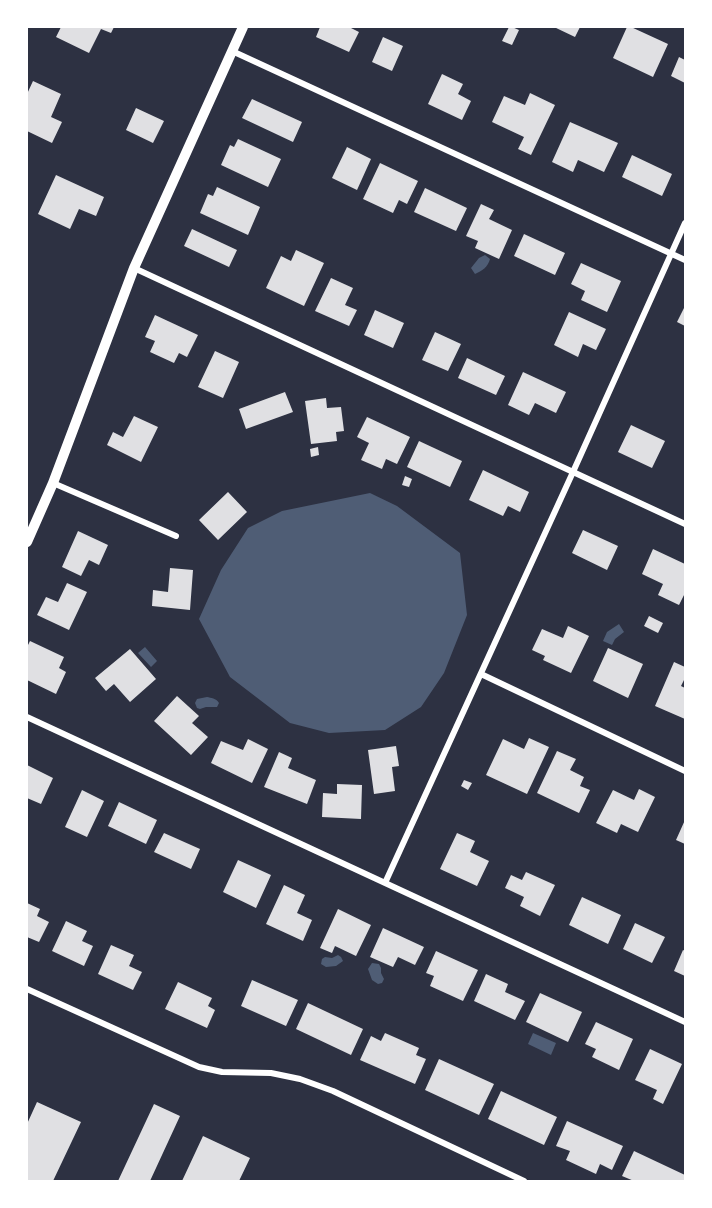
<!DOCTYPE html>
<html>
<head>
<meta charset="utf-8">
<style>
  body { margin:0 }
  #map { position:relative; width:712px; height:1208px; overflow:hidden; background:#2d3142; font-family:"DejaVu Sans",sans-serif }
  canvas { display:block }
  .frame { position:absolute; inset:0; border:28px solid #fff; pointer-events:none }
</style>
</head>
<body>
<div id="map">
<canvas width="712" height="1208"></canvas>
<div class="frame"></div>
</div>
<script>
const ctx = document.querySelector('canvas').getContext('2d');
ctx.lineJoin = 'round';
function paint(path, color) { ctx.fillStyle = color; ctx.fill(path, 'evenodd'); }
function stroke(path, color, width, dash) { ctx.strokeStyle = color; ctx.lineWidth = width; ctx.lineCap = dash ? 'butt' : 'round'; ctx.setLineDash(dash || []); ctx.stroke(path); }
const water = new Path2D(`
  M 485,255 L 490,259 C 488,267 482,271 475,274 L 471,268 L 479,258 Z
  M 370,493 L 397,506 L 460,553 L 467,615 L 444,673 L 421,707 L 385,730 L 329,733 L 290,723 L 230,677 L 199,619 L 221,570 L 248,528 L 282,511 Z
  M 619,624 L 624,632 L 615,639 L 612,645 L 603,641 L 607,632 Z
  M 145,647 L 157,661 L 151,667 L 138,653 Z
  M 207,697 C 211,698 216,698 219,703 L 217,707 L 206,707 L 200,709 L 197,708 L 195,703 L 197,699 Z
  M 338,955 L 341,957 L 343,961 L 336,966 L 326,967 L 321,964 L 322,959 L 325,957 L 332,958 Z
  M 372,963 L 379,964 L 381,968 L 381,973 L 384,979 L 382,983 L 378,984 L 372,980 L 368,969 Z
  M 533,1033 L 556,1043 L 551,1055 L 528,1044 Z`);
const building = new Path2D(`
  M 61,27 L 114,27 L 111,33 L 101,29 L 89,53 L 56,37 Z
  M 320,27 L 349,27 L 359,32 L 349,52 L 316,37 Z
  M 509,27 L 512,27 L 519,30 L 512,45 L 502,41 Z
  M 554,27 L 580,27 L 575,37 Z
  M 627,27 L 631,27 L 668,44 L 653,77 L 613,58 Z
  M 383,37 L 403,46 L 392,71 L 372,62 Z
  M 679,57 L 685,60 L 685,83 L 671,76 Z
  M 442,74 L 463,84 L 458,94 L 471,101 L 462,120 L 428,104 Z
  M 33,81 L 61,94 L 51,117 L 62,122 L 52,143 L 27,131 L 27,94 Z
  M 530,93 L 555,105 L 531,155 L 518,149 L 524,137 L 492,122 L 504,96 L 525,105 Z
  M 252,99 L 302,122 L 293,142 L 242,118 Z
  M 136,108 L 164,121 L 153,143 L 126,130 Z
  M 570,122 L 618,143 L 604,172 L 578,160 L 573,172 L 552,162 Z
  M 238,139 L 281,159 L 268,187 L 221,165 L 230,145 L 234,147 Z
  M 347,147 L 371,159 L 357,190 L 332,178 Z
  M 632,155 L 672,174 L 662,196 L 622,177 Z
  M 380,163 L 418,181 L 407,204 L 399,200 L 393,213 L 363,199 Z
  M 56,175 L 104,197 L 96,216 L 79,209 L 70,229 L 38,214 Z
  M 217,187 L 260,207 L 248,235 L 200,213 L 208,194 L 213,196 Z
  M 425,188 L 467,208 L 456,231 L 414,212 Z
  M 481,204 L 494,210 L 489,219 L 512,230 L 499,259 L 475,248 L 478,241 L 466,236 Z
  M 192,229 L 237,250 L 229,267 L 184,246 Z
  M 524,234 L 565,253 L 555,275 L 514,256 Z
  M 296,250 L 324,263 L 304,306 L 266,288 L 281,256 L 291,261 Z
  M 581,263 L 621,281 L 607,312 L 581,300 L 585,291 L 571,284 Z
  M 331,278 L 353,288 L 345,305 L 357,310 L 349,326 L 315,311 Z
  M 685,306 L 685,326 L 677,322 Z
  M 375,310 L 404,323 L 393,348 L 364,335 Z
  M 569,312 L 606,329 L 596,350 L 583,344 L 578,357 L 554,345 Z
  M 155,315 L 198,335 L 187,357 L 179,353 L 174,363 L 150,352 L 155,341 L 145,337 Z
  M 435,332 L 461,344 L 448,371 L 422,360 Z
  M 215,351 L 239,362 L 223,398 L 198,387 Z
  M 467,358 L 505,376 L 496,395 L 458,378 Z
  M 523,372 L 566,392 L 556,413 L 535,403 L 529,415 L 508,405 Z
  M 285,392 L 293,412 L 246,429 L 239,409 Z
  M 326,398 L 327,408 L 341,407 L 344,431 L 336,432 L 337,441 L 311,444 L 305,401 Z
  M 134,416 L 158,427 L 141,462 L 107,445 L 113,432 L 123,437 Z
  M 367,417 L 410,437 L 397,464 L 386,459 L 382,469 L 361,460 L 369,443 L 357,437 Z
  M 631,425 L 665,441 L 652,468 L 618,452 Z
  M 419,441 L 462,461 L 450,487 L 407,467 Z
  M 318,447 L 319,455 L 311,457 L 310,449 Z
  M 483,470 L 529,492 L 520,512 L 508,506 L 503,516 L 469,500 Z
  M 405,476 L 412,479 L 409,487 L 402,485 Z
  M 228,492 L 247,512 L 218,540 L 199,520 Z
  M 583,530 L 618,546 L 607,570 L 572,553 Z
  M 78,531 L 108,545 L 99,565 L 89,560 L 81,576 L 62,567 Z
  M 653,549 L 685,564 L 685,593 L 679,605 L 658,595 L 663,584 L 642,574 Z
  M 170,568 L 193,570 L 190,610 L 152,606 L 153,590 L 168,592 Z
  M 67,583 L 87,592 L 69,630 L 37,615 L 46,597 L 58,602 Z
  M 649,616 L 663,623 L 658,633 L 644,626 Z
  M 568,626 L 589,636 L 571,673 L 543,660 L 545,656 L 532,650 L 542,629 L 563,638 Z
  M 30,641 L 64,657 L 59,668 L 66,672 L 56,694 L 27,680 L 27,647 Z
  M 608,648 L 643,664 L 628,698 L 593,681 Z
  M 130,649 L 156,679 L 130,702 L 114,684 L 106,691 L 95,678 Z
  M 674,662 L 685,667 L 685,678 L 681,686 L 685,688 L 685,719 L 655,706 Z
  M 177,696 L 199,716 L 192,723 L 208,737 L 191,755 L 154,721 Z
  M 529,738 L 549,747 L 527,794 L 486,775 L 503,739 L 524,749 Z
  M 248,739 L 268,749 L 252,783 L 211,763 L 221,741 L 243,750 Z
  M 396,746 L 399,766 L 392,767 L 395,791 L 374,794 L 368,750 Z
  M 557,751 L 576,759 L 570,770 L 584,777 L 580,786 L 590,790 L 579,813 L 537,793 Z
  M 279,752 L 292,758 L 288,768 L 316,780 L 307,804 L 264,787 Z
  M 27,765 L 53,778 L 41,804 L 27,798 Z
  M 464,780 L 472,783 L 468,790 L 461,786 Z
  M 337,784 L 362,785 L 361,819 L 322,817 L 323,793 L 337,794 Z
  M 639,789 L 655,797 L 638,832 L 621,824 L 617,833 L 596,823 L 613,790 L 634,800 Z
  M 82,790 L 104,801 L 87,837 L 65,827 Z
  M 119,802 L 157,820 L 146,844 L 108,826 Z
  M 685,820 L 685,844 L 676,840 Z
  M 164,833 L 200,849 L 191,869 L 154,852 Z
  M 457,833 L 475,841 L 470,852 L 489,861 L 477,886 L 440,869 Z
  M 238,860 L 271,875 L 256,908 L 223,892 Z
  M 526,872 L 555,885 L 540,916 L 520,906 L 524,897 L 505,888 L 511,875 L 522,880 Z
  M 284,885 L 305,895 L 297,913 L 312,920 L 303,941 L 266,924 Z
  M 582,897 L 621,915 L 608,944 L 569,925 Z
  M 27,903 L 40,909 L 37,916 L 49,922 L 39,942 L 27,937 Z
  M 338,909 L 371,925 L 356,956 L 335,946 L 332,953 L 320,948 Z
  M 66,921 L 87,931 L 82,941 L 93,946 L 84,966 L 52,951 Z
  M 635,923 L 665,937 L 652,963 L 623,949 Z
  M 383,928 L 424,947 L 415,965 L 398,957 L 393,967 L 370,957 Z
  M 111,945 L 134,955 L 129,966 L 142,972 L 133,990 L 98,974 Z
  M 683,950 L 685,951 L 685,976 L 674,971 Z
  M 436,951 L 478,970 L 463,1001 L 430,986 L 434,976 L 426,973 Z
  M 486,974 L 508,984 L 505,992 L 525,1001 L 515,1020 L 474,1001 Z
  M 252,980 L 298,1000 L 286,1026 L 241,1006 Z
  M 178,982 L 212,998 L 208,1006 L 215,1010 L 207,1028 L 165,1009 Z
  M 540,993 L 582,1012 L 568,1042 L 526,1022 Z
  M 308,1003 L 363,1029 L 351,1055 L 296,1029 Z
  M 596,1022 L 633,1039 L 619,1070 L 592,1057 L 596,1049 L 585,1044 Z
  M 385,1033 L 419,1048 L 416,1055 L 426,1059 L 415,1084 L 360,1060 L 371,1036 L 381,1041 Z
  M 650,1049 L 682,1064 L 663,1104 L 653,1099 L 657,1090 L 635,1080 Z
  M 439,1059 L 494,1084 L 479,1115 L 425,1090 Z
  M 501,1091 L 557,1117 L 544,1145 L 488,1119 Z
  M 37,1102 L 81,1122 L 53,1181 L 27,1181 L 27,1124 Z
  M 154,1104 L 180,1116 L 150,1181 L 118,1181 Z
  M 567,1121 L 623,1146 L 612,1170 L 600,1164 L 596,1174 L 566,1160 L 570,1151 L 556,1146 Z
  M 203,1136 L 250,1158 L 239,1181 L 182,1181 Z
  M 634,1151 L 685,1175 L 685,1181 L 634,1181 L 622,1176 Z`);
const minor = new Path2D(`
  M 232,51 L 685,260
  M 134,268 L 685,524
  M 53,483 L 176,536
  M 481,674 L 685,771
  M 27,717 L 685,1022
  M 385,883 L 573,472 L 685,223
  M 27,989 L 199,1067 L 222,1072 L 271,1073 L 300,1079 L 333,1091 L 524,1181`);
const tertiary = new Path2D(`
  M 27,542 L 53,483 L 134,268 L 243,27`);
paint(water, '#4f5d75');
paint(building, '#e0e0e3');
stroke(minor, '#fff', 6);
stroke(tertiary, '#fff', 10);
</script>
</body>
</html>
